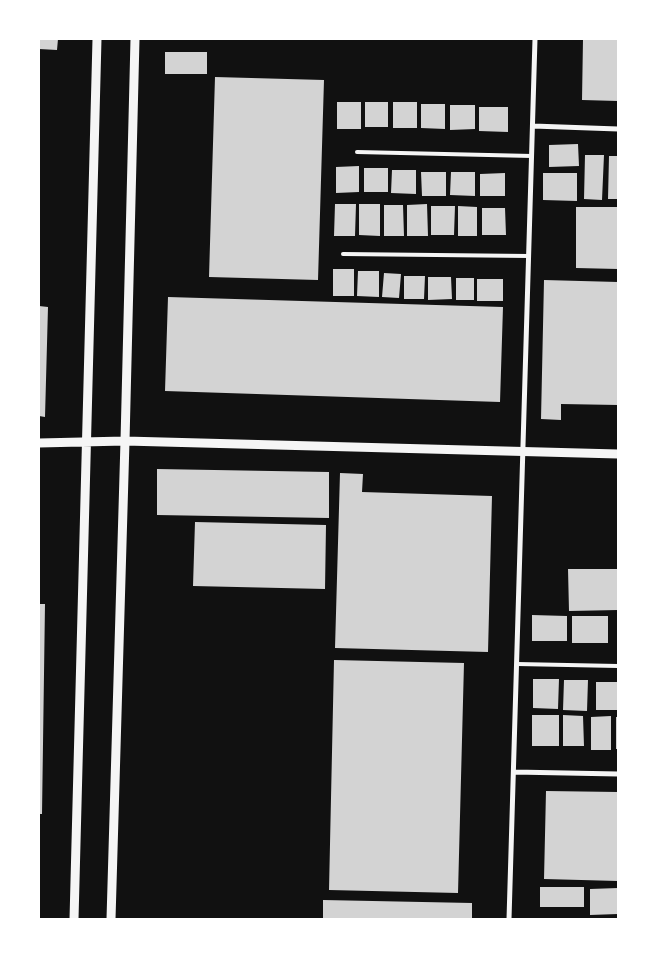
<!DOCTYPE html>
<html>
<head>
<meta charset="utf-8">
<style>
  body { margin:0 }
  #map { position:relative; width:657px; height:958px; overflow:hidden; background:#111; font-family:Karla,sans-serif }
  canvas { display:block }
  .frame { position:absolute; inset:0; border:40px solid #fff; pointer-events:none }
</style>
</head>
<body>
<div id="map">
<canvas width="657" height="958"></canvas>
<div class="frame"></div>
</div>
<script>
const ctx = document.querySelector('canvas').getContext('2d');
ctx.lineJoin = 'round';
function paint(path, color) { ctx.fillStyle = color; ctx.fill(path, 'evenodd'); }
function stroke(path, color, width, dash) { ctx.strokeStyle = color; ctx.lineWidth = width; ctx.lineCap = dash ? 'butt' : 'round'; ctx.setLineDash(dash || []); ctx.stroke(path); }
const building = new Path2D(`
  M 39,39 L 58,39 L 57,50 L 39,49 Z
  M 583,39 L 618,39 L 618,101 L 582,100 Z
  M 165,52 L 207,52 L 207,74 L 165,74 Z
  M 215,77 L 324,80 L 318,280 L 209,277 Z
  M 337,102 L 361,102 L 361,129 L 337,129 Z
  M 365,102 L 388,102 L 388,127 L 365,127 Z
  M 393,102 L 417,102 L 417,128 L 393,128 Z
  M 421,104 L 445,104 L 445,129 L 421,128 Z
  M 450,105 L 475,105 L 475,129 L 450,130 Z
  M 479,107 L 508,107 L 508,132 L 479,131 Z
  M 578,144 L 579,166 L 549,167 L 549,145 Z
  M 585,155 L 604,155 L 602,200 L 584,199 Z
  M 609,156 L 618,156 L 618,199 L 608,199 Z
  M 359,166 L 359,192 L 336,193 L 336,167 Z
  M 364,168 L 388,168 L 388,192 L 364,192 Z
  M 392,170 L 416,170 L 416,194 L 391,193 Z
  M 421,172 L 446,172 L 446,196 L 422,196 Z
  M 451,172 L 475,172 L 475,196 L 450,195 Z
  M 505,173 L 505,196 L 480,196 L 480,174 Z
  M 543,173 L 577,173 L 577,201 L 543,200 Z
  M 335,204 L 356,204 L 355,236 L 334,236 Z
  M 359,204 L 380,204 L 380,236 L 359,235 Z
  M 427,204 L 428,236 L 407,236 L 407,205 Z
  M 384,205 L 403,205 L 404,236 L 384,236 Z
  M 431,206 L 455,206 L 454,235 L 431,235 Z
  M 458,206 L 477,207 L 477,236 L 458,236 Z
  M 576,207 L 618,207 L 618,269 L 576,268 Z
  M 482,208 L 505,208 L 506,235 L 482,235 Z
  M 333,269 L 354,269 L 354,296 L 333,296 Z
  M 358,271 L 379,271 L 379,297 L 357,296 Z
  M 384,273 L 401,274 L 399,298 L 382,297 Z
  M 404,276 L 425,276 L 424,299 L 404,299 Z
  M 428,277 L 451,277 L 452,299 L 428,300 Z
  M 456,278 L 474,278 L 474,300 L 456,300 Z
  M 477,279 L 503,279 L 503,301 L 477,301 Z
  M 544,280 L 618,282 L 618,405 L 561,404 L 561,420 L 541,419 Z
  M 168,297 L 503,307 L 500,402 L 165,391 Z
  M 39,306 L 48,307 L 45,417 L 39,416 Z
  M 157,469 L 329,472 L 329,518 L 157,515 Z
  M 340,473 L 363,474 L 362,492 L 492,496 L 488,652 L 335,648 Z
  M 195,522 L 326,525 L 325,589 L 193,586 Z
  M 568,569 L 618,569 L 618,610 L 569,611 Z
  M 39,604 L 45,604 L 42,814 L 39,814 Z
  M 532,615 L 567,616 L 567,641 L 532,641 Z
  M 572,616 L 608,616 L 608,643 L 572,643 Z
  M 334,660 L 464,663 L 458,893 L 329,890 Z
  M 533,679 L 559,679 L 558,709 L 533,708 Z
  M 564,680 L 588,680 L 587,711 L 563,710 Z
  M 596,682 L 618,682 L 618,710 L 596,710 Z
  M 532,715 L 559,715 L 559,746 L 532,746 Z
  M 563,715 L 583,716 L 584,746 L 563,746 Z
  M 611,716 L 611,750 L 591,750 L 591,717 Z
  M 616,717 L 618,717 L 618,749 L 616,749 Z
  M 546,791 L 618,792 L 618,881 L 544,879 Z
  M 540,887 L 584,887 L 584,907 L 540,907 Z
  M 618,888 L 618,914 L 590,915 L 590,889 Z
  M 323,900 L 472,903 L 472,919 L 323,919 Z`);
const service = new Path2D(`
  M 357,152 L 532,156
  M 343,254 L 529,256
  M 517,664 L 618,666`);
const minor = new Path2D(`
  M 533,126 L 618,129
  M 514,772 L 618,774
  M 509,919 L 535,39`);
const tertiary = new Path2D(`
  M 39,443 L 125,441 L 618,454
  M 74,919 L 97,39
  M 111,919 L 125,441 L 135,39`);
paint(building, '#d3d3d3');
stroke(service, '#f5f5f5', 4);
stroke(minor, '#f5f5f5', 5);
stroke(tertiary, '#f5f5f5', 9);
</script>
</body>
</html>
